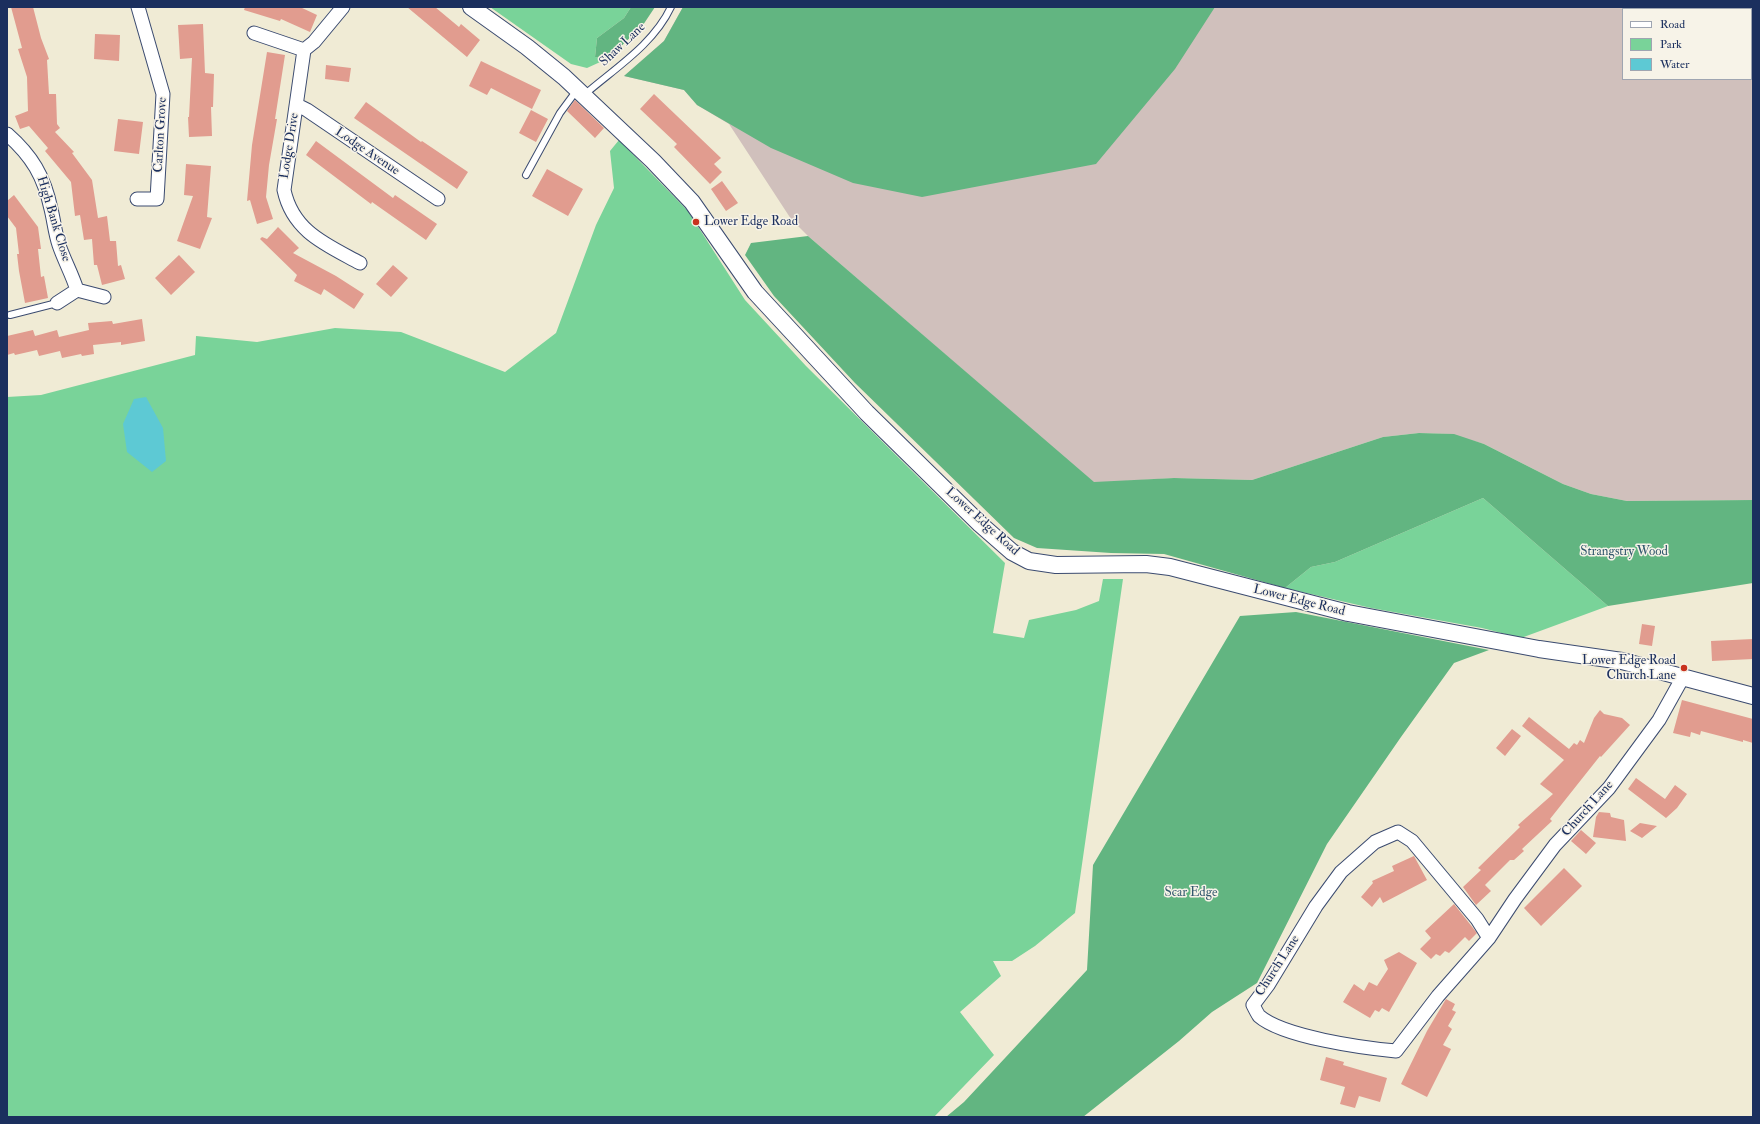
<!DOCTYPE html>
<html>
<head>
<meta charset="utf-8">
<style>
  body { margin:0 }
  #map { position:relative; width:1760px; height:1124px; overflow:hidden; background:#f0ebd5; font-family:"IM FELL Double Pica",serif }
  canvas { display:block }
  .frame { position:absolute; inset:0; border:8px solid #1b2f5e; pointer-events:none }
  .legend { position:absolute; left:1622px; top:8px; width:130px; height:72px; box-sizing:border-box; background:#f7f3e8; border:1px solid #9fa5b1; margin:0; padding:5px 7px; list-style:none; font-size:12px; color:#1b2f5e }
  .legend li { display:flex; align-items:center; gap:8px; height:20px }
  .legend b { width:20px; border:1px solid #9fa5b1 }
</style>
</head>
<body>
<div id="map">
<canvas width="1760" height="1124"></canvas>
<div class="frame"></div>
<ul class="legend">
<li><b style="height:5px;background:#fff"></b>Road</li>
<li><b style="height:11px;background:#79d399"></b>Park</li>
<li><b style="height:11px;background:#5dc9d4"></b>Water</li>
</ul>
</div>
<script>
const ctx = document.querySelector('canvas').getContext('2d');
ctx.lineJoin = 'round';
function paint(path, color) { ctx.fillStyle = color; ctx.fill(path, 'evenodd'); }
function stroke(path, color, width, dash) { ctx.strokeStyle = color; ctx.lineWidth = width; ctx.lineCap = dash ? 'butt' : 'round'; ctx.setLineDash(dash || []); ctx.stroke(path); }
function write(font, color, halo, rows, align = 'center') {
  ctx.font = font + ' "IM FELL Double Pica",serif'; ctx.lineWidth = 3; ctx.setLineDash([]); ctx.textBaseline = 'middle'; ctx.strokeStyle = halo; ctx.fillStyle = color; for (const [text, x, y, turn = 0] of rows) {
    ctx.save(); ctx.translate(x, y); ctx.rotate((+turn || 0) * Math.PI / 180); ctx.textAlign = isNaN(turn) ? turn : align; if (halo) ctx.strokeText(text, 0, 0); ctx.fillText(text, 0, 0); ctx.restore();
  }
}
const industrial = new Path2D(`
  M 683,7 L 1753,7 L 1753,500 L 1627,501 L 1591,494 L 1563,484 L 1484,444 L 1450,434 L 1419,433 L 1383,437 L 1252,480 L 1174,478 L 1094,483 L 808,236 L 791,219 L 729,124 L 697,105 L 684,90 L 624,76 L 664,41 ZM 1623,9 L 1751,9 L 1751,79 L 1623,79 Z`);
const green = new Path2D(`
  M 490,7 L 631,7 L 624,18 L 597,38 L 595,57 L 609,58 L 587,68 L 571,64 Z
  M 619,140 L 688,211 L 745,300 L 806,366 L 1005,563 L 993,633 L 1024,638 L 1029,620 L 1076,610 L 1099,601 L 1103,579 L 1123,579 L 1075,913 L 1035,946 L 1012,961 L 993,961 L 1001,976 L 960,1012 L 994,1055 L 934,1117 L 7,1117 L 7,397 L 41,395 L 195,355 L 196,336 L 257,342 L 335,328 L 401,332 L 505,372 L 556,333 L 596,225 L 614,188 L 610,151 Z
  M 1483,498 L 1608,606 L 1521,638 L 1482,628 L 1371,608 L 1285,588 L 1311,567 L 1335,562 Z`);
const forest = new Path2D(`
  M 631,7 L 655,7 L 643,25 L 609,58 L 595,57 L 597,38 L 624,18 Z
  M 683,7 L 1215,7 L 1175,69 L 1096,164 L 922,197 L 853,183 L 771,148 L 697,105 L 684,90 L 624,76 L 664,41 Z
  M 808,236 L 1094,482 L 1174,478 L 1252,480 L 1383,437 L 1419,433 L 1454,434 L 1484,444 L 1563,484 L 1591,494 L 1627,501 L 1753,500 L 1753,583 L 1608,606 L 1483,498 L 1335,562 L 1311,567 L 1285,588 L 1164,554 L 1111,553 L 1037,548 L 1014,538 L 855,383 L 774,296 L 745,255 L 751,243 Z
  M 1296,612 L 1489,650 L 1454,663 L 1401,737 L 1327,844 L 1257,983 L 1212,1012 L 1179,1041 L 1083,1117 L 946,1117 L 964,1102 L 1087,970 L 1093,865 L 1240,616 Z`);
const water = new Path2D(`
  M 146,397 L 163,428 L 166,461 L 152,472 L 127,452 L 123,424 L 134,399 Z`);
const building = new Path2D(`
  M 11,7 L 33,7 L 41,38 L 49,59 L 47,60 L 49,94 L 56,94 L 57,124 L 60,128 L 55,132 L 74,152 L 72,153 L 92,180 L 98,218 L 107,216 L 110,241 L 116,241 L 118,266 L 121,265 L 125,279 L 102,285 L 97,265 L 94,265 L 92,239 L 84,240 L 80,215 L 75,216 L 71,182 L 45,151 L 48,148 L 29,126 L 20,129 L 15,116 L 28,111 L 27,77 L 18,49 L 22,48 Z
  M 245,7 L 300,7 L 317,15 L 310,32 L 281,19 L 280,21 L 244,10 Z
  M 407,7 L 435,7 L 459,27 L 461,24 L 480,40 L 467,57 Z
  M 203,24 L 205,73 L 214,74 L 213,107 L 211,107 L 212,136 L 189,137 L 188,117 L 189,117 L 192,58 L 180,59 L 178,25 Z
  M 95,34 L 120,35 L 119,61 L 94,59 Z
  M 267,52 L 285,55 L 275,119 L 277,119 L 269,165 L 266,197 L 273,219 L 257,224 L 250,200 L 247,201 L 252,145 Z
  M 481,61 L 541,90 L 532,109 L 491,88 L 487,95 L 469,86 Z
  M 326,65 L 351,68 L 349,82 L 325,79 Z
  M 654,94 L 721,158 L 714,164 L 722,172 L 710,184 L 674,147 L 677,144 L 640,109 Z
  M 575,100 L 604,128 L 595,138 L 567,111 Z
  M 366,102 L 421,142 L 422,141 L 468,172 L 457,189 L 354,118 Z
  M 531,110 L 548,119 L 536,142 L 519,133 Z
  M 118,119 L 143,122 L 139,154 L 114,151 Z
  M 316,141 L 393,198 L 395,195 L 437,224 L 426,240 L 372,202 L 371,204 L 306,155 Z
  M 186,164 L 211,166 L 207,217 L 212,218 L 200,249 L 177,241 L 193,196 L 184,195 Z
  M 547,169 L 583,189 L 568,216 L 532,196 Z
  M 722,181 L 738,203 L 726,211 L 711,189 Z
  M 14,195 L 38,227 L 41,249 L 38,249 L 41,277 L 44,276 L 48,298 L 25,303 L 19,271 L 17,254 L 19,254 L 16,228 L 7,216 L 7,201 Z
  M 278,227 L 299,248 L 293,253 L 336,276 L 364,294 L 354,309 L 324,289 L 321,295 L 294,281 L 297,275 L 260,239 L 262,237 L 267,239 Z
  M 179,255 L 195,272 L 171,295 L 155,278 Z
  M 393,265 L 408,278 L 391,297 L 376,284 Z
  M 142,319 L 145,341 L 121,345 L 121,342 L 93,345 L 94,354 L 82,356 L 81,354 L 62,358 L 60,351 L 39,356 L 37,350 L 15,355 L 14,353 L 7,355 L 7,336 L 33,330 L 35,336 L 57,330 L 59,337 L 89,330 L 88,323 L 112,321 L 113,324 Z
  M 1642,624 L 1655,626 L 1652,646 L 1639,644 Z
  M 1753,639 L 1753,659 L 1712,661 L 1711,641 Z
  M 1682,700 L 1753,719 L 1753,743 L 1743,740 L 1743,742 L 1701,731 L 1700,735 L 1691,732 L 1690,737 L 1673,733 Z
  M 1600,710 L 1604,714 L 1622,718 L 1630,725 L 1601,757 L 1600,756 L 1550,819 L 1552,821 L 1522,849 L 1524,851 L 1514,860 L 1510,860 L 1485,885 L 1491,891 L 1476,905 L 1463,887 L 1481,870 L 1478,868 L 1520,827 L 1518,825 L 1553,794 L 1540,784 L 1564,760 L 1522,726 L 1529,717 L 1569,749 L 1574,743 L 1577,745 L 1580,740 L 1584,743 L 1594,718 Z
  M 1512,729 L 1521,736 L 1505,756 L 1496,748 Z
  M 1636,778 L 1665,799 L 1675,785 L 1687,794 L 1677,808 L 1666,818 L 1628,789 Z
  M 1599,812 L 1610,813 L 1611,817 L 1624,820 L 1626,841 L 1593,837 L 1596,817 Z
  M 1640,823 L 1657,826 L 1642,838 L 1630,831 Z
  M 1581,830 L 1596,843 L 1586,854 L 1571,841 Z
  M 1414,856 L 1427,880 L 1383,903 L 1380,897 L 1372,907 L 1361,897 L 1373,883 L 1372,881 L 1394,871 L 1392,866 Z
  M 1564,868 L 1582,886 L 1541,926 L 1524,908 Z
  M 1454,904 L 1477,933 L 1469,941 L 1465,937 L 1449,953 L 1445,951 L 1440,956 L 1436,954 L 1431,959 L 1420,949 L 1431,938 L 1425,931 Z
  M 1399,952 L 1417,963 L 1389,1012 L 1382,1008 L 1379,1012 L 1375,1010 L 1370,1018 L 1343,1002 L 1354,984 L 1364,991 L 1369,982 L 1377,986 L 1388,969 L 1384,960 Z
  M 1446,999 L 1455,1004 L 1452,1010 L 1456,1012 L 1448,1026 L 1452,1029 L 1443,1045 L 1451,1049 L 1427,1097 L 1401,1084 L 1427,1031 Z
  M 1326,1057 L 1344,1062 L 1343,1065 L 1387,1078 L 1380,1102 L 1359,1096 L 1355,1108 L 1340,1104 L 1345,1087 L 1320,1080 Z`);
const service = new Path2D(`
  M 584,95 C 615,68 653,45 671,7
  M 526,175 L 560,113 L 577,90
  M 10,315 L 57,303`);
const minor = new Path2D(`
  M 343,7 L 314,42 L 304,50 L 284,190 C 293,232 327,245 360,263
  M 254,33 L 304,50
  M 297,105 L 307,110 L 438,199
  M 7,134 C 32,156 44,176 51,209 C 54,221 55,233 59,245 C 64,260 72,274 77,290
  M 137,199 L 157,199 L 163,94 L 138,7
  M 57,303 L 77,290 L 104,297
  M 1489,938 L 1477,919 L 1412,841 L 1398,832 L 1375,842 L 1341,872 L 1316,906 L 1268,985 L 1253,1005 C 1255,1009 1257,1013 1259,1016 C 1283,1037 1363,1048 1396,1051 L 1438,996 L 1489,938 L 1515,899 L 1555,845 L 1609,788 L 1659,720 L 1683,677`);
const tertiary = new Path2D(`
  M 471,7 L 527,47 L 564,77 L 653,161 L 692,202 L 755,292 L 867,413 L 980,524 L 1012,552 L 1029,561 L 1056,565 L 1146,564 L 1170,567 L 1348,613 L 1539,649 L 1622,661 L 1753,696`);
const markers = [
  [696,222,4,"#c8321e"],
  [1684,668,4,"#c8321e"]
];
const streetNames = [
  ["Shaw Lane",623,45,-43],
  ["Carlton Grove",161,135,-87],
  ["Lodge Drive",290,146,-81],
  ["Lodge Avenue",367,152,34],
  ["High Bank Close",53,219,73],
  ["Lower Edge Road",982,522,42],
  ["Lower Edge Road",1299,601,14],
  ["Church Lane",1588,809,-48],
  ["Church Lane",1278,966,-57]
];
const poiNames = [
  ["Lower Edge Road",704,222],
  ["Lower Edge Road",1676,661,"right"],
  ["Church Lane",1676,676,"right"]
];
const parkNames = [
  ["Strangstry Wood",1624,552],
  ["Scar Edge",1191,893]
];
paint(industrial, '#d0c0bc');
paint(green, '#79d399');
paint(forest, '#62b581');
paint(water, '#5dc9d4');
paint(building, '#e19c8f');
stroke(service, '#3b4b70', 8);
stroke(minor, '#3b4b70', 15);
stroke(tertiary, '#3b4b70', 18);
stroke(service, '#fff', 6);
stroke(minor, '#fff', 13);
stroke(tertiary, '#fff', 16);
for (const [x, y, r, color] of markers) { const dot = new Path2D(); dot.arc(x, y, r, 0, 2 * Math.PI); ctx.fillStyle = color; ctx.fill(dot); stroke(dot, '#f7f3e8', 1.5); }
write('13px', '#1b2f5e', '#f7f3e8', streetNames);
write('13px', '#1b2f5e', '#f7f3e8', poiNames, 'left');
write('13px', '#32586d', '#f7f3e8', parkNames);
</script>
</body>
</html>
